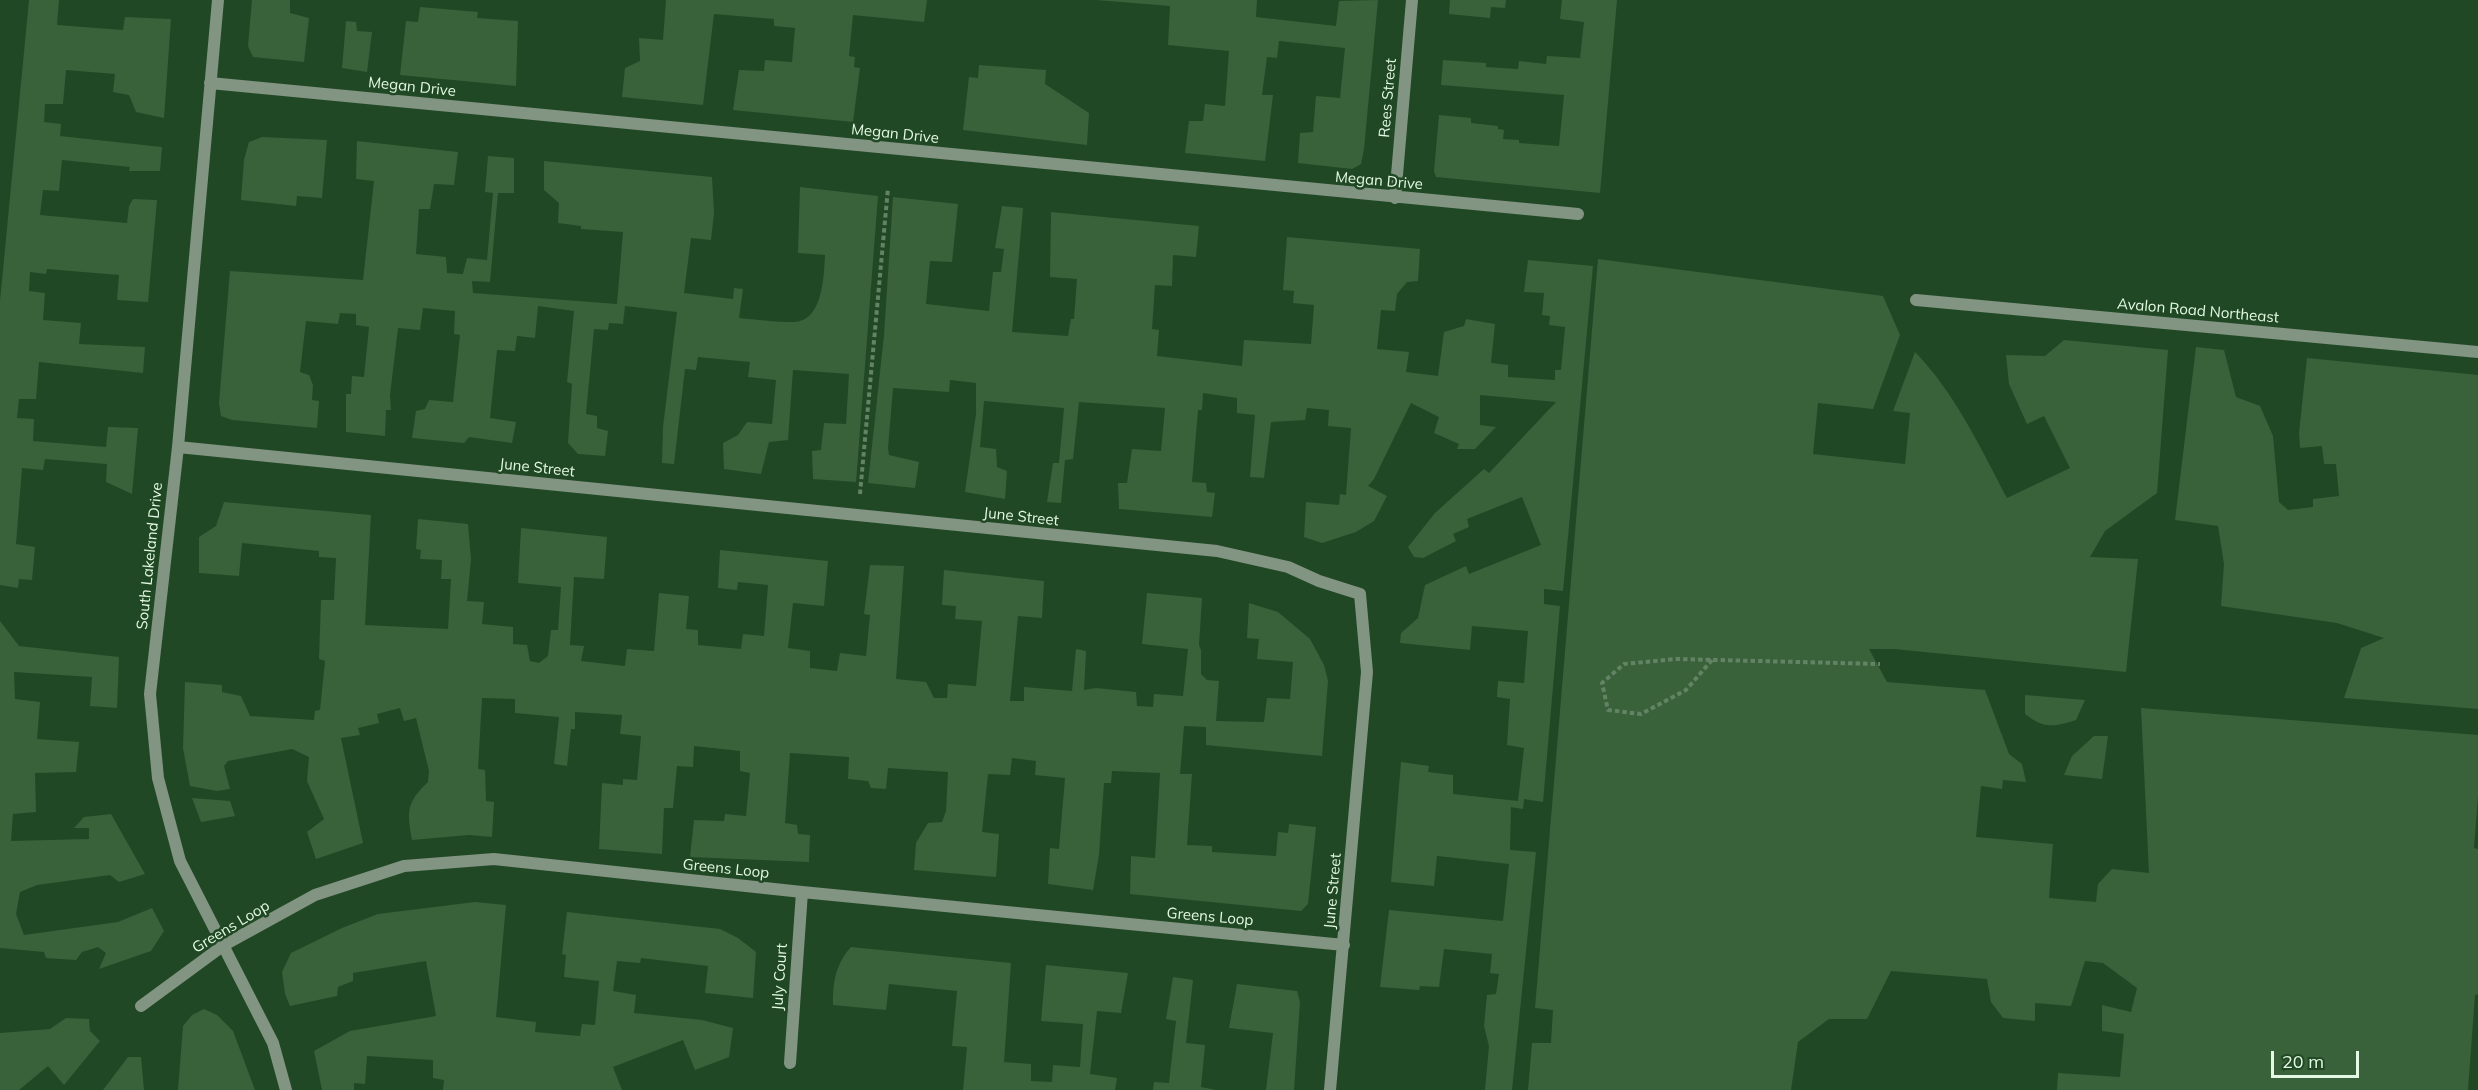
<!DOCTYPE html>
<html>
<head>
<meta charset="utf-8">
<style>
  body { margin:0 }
  #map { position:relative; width:2478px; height:1090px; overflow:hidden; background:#214824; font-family:Mulish,sans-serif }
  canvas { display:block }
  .scale { position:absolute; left:2271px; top:1051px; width:88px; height:27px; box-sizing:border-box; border:3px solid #e3f9e3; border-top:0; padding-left:8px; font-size:18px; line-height:21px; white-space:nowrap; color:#e3f9e3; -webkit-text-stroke:4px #214824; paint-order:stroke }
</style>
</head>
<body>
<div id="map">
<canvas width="2478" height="1090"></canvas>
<div class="scale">20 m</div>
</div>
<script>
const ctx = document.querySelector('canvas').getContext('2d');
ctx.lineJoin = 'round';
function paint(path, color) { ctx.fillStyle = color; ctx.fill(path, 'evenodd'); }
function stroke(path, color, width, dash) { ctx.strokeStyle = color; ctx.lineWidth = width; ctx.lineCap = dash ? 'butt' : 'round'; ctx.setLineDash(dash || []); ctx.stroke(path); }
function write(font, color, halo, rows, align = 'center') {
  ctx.font = font + ' Mulish,sans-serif'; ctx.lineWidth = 5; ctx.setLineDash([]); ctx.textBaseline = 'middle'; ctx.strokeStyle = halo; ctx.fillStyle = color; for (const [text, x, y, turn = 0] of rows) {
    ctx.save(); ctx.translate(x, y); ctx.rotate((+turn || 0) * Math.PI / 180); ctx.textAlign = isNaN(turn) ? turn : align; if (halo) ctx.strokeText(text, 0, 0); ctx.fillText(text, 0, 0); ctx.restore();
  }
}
const green = new Path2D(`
  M 29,0 L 59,0 L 57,25 L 123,30 L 125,17 L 171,19 L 164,118 L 136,112 L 129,95 L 113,92 L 115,74 L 66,70 L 63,104 L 45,104 L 44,122 L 61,124 L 60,136 L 162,147 L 160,171 L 129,171 L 130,167 L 62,160 L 59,191 L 43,190 L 40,215 L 127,223 L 129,206 L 133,199 L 157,200 L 148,302 L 117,300 L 119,275 L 47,269 L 46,274 L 30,272 L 29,291 L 45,293 L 43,320 L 81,323 L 79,344 L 145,347 L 143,373 L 39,362 L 36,399 L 19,399 L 17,418 L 34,419 L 33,441 L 106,447 L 108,427 L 138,428 L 132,494 L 106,482 L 107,464 L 45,459 L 43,470 L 22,468 L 16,544 L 35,547 L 32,580 L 19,579 L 18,588 L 0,585 L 0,301 Z
  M 252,0 L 290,0 L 290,13 L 309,18 L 304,62 L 253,57 L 248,46 Z
  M 666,0 L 927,0 L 924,22 L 853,15 L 849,56 L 855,57 L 854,67 L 860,68 L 853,122 L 733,110 L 739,70 L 764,71 L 765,60 L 792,62 L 795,28 L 774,26 L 774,19 L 714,14 L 703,105 L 622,97 L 625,68 L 640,61 L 639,38 L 663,40 Z
  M 1096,0 L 1257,0 L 1256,17 L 1336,26 L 1339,1 L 1378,0 L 1364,149 L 1361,164 L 1352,169 L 1298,163 L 1300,133 L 1313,132 L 1316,96 L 1340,98 L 1345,48 L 1279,41 L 1277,58 L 1267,57 L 1262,95 L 1273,95 L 1265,161 L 1185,153 L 1189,121 L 1203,121 L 1205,104 L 1225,106 L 1229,51 L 1168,45 L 1170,6 Z
  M 1450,0 L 1506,0 L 1505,8 L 1491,7 L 1490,18 L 1449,14 Z
  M 1562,0 L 1617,0 L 1600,193 L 1436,177 L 1434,171 L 1439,115 L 1471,118 L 1471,123 L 1498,126 L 1498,129 L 1504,130 L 1503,139 L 1519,140 L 1519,143 L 1559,146 L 1564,95 L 1441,85 L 1443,60 L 1486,63 L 1486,67 L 1518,69 L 1519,61 L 1546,64 L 1547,56 L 1580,58 L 1584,22 L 1560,19 Z
  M 420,7 L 478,12 L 477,18 L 518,21 L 516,86 L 400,75 L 406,21 L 418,22 Z
  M 346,21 L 356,22 L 357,31 L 372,32 L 367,72 L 342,68 Z
  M 979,65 L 1046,70 L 1045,84 L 1089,113 L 1087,145 L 963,130 L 969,77 L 978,78 Z
  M 262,137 L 327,140 L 322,198 L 297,196 L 296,206 L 241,200 L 244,160 L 249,142 Z
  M 357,141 L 458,152 L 454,185 L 434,184 L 430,209 L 419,209 L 416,254 L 446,257 L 447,273 L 463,274 L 467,258 L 487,260 L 493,193 L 485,192 L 488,156 L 514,158 L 514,193 L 498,193 L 490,282 L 472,281 L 473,293 L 617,304 L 623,232 L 581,229 L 581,226 L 558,223 L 559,203 L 544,190 L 544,161 L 712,177 L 714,213 L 711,240 L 691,238 L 684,293 L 733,299 L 734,288 L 743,289 L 739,318 C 751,319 791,324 800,321 C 823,315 824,274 825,255 L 798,253 L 800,187 L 878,196 L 856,482 L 813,479 L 812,451 L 821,450 L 824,423 L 846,424 L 849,374 L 793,370 L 788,440 L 769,442 L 761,474 L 724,469 L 723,443 L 738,435 L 747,422 L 772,424 L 776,380 L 748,377 L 750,362 L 698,357 L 696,370 L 685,369 L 674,464 L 662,463 L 663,427 L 677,312 L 625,306 L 623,324 L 609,323 L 608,330 L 594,329 L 586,414 L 597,416 L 597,428 L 608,431 L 605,456 L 578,454 L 568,443 L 572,384 L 567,382 L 574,311 L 538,306 L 535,338 L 517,336 L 515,351 L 497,350 L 490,418 L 516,422 L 512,443 L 469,437 L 464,443 L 412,438 L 416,411 L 425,409 L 429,400 L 453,402 L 460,335 L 454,334 L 455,311 L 423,308 L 420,330 L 398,328 L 390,395 L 391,410 L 386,410 L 385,436 L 346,432 L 346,394 L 351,394 L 352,376 L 364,377 L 369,327 L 356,325 L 356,314 L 340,313 L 338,324 L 306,321 L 300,372 L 309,375 L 313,385 L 312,400 L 319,401 L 317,428 L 232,420 L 221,416 L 219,403 L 230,271 L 363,280 L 374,181 L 356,179 Z
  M 893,197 L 958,204 L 952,262 L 930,261 L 926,304 L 989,311 L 993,272 L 1001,272 L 1004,249 L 995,248 L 1002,206 L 1023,208 L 1012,332 L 1068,336 L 1071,319 L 1074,319 L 1077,279 L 1050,277 L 1051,212 L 1199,226 L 1196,257 L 1173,255 L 1172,286 L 1155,285 L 1152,329 L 1159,330 L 1157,356 L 1242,366 L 1244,340 L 1311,344 L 1314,305 L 1293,303 L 1294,291 L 1283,290 L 1287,237 L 1420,249 L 1418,281 L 1407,282 L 1397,294 L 1395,311 L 1381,310 L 1377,349 L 1409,352 L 1406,372 L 1438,376 L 1444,332 L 1464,326 L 1466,319 L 1495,324 L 1491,363 L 1508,365 L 1508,377 L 1555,380 L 1555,370 L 1561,370 L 1565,327 L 1549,325 L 1550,316 L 1542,315 L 1544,293 L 1524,292 L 1528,260 L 1593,266 L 1563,591 L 1544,589 L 1544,604 L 1560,606 L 1543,802 L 1524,799 L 1523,809 L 1511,807 L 1510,850 L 1536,852 L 1512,1090 L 1485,1090 L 1489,1046 L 1484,1026 L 1487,995 L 1496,994 L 1499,974 L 1490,973 L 1492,954 L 1444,949 L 1439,987 L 1420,986 L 1419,990 L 1380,987 L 1389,910 L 1503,921 L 1509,864 L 1437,856 L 1434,886 L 1391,882 L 1401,762 L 1429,766 L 1428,772 L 1453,775 L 1453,794 L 1518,801 L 1524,748 L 1507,745 L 1510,699 L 1497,697 L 1498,681 L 1524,683 L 1528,631 L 1472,626 L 1470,650 L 1400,643 L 1401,633 L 1418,618 L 1425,585 L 1466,566 L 1469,574 L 1541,545 L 1522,497 L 1467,519 L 1469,527 L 1453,534 L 1456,541 L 1423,558 L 1414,557 L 1408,547 L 1435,513 L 1484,469 L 1489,473 L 1556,402 L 1480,395 L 1480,425 L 1496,427 L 1475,449 L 1457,449 L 1459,444 L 1434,433 L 1439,417 L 1411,403 L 1374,479 L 1368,486 L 1387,496 L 1374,521 L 1356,532 L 1322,543 L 1304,537 L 1306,502 L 1339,505 L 1340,494 L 1346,495 L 1351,428 L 1328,426 L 1329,410 L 1307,408 L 1305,420 L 1271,422 L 1264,478 L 1250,477 L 1255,415 L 1237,413 L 1237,398 L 1203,393 L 1202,410 L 1198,410 L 1192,482 L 1206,483 L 1207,492 L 1215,493 L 1212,517 L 1119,509 L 1118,483 L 1127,483 L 1132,449 L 1161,451 L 1165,408 L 1079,402 L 1073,459 L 1065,460 L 1061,503 L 1047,502 L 1053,463 L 1059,463 L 1064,408 L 984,401 L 980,447 L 996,449 L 997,467 L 1007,471 L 1005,499 L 965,492 L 976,414 L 976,383 L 950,380 L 949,392 L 893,388 L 888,448 L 889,455 L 919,462 L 915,488 L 868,483 L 884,335 Z
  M 1598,259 L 1883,296 L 1900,335 L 1873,409 L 1818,403 L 1813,454 L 1905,464 L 1910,413 L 1893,411 L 1915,352 C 1955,393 1980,447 2007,498 L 2070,468 L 2044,416 L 2027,424 L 2009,384 L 2006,355 L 2045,356 L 2064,340 L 2168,350 L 2157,493 L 2105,531 L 2090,557 L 2138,559 L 2126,672 L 1894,649 L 1869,649 L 1887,682 L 1985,690 L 2009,754 L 2022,764 L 2026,782 L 2003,780 L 2002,789 L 1981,786 L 1976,837 L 2053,844 L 2049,898 L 2096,902 L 2098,884 L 2112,869 L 2149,873 L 2141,708 L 2478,735 L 2478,796 L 2474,848 L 2478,849 L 2478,994 L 2475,995 L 2468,1090 L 2057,1090 L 2058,1073 L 2120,1077 L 2124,1034 L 2102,1031 L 2102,1005 L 2131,1012 L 2137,988 L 2103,963 L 2085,961 L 2071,1006 L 2035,1003 L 2035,1021 L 2003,1018 L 1991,1002 L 1987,979 L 1891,971 L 1867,1019 L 1829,1019 L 1798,1042 L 1791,1090 L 1528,1090 L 1532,1043 L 1551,1043 L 1553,1010 L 1535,1008 Z
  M 2196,347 L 2224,350 L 2236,397 L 2260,406 L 2273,436 L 2279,502 L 2288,510 L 2313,507 L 2313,499 L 2339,496 L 2336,464 L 2324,464 L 2322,446 L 2300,448 L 2299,433 L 2307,358 L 2478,375 L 2478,709 L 2344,698 L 2361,648 L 2384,638 L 2337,623 L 2221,606 L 2224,564 L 2218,526 L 2175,520 Z
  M 224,502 L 371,515 L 365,625 L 448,629 L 451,579 L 441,579 L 442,560 L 420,559 L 421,550 L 416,549 L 418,519 L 468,524 L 471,560 L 467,601 L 484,602 L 482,624 L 513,627 L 513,644 L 527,645 L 530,661 L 539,663 L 548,656 L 551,630 L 558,630 L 561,587 L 518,583 L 521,528 L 607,537 L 604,579 L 574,577 L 570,645 L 584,646 L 581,661 L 625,666 L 627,649 L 654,651 L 659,593 L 689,596 L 686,629 L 698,630 L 698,645 L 741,649 L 743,634 L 764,636 L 768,585 L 738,582 L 737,590 L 718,588 L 720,550 L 828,561 L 824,606 L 793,603 L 788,648 L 810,651 L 810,668 L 837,671 L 840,653 L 866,656 L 870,615 L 864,614 L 870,565 L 904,566 L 896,679 L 926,682 L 934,698 L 947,698 L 948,684 L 976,686 L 982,621 L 955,619 L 956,606 L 942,605 L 944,570 L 1044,581 L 1042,618 L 1018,616 L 1010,701 L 1024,701 L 1024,687 L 1072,691 L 1076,649 L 1086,651 L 1084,690 L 1096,688 L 1136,692 L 1137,706 L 1153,707 L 1154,694 L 1183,696 L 1188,649 L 1142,644 L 1147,593 L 1202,598 L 1199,645 L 1201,650 L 1201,674 L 1207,680 L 1219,681 L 1216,721 L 1264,722 L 1267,698 L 1290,699 L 1293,662 L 1257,659 L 1259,639 L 1247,638 L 1249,603 L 1278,612 L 1310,639 L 1324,665 L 1328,681 L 1322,756 L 1206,745 L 1206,727 L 1184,726 L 1180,774 L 1192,774 L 1187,845 L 1212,846 L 1212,852 L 1276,856 L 1278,832 L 1288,833 L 1289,824 L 1316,827 L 1308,904 L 1301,911 L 1130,894 L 1131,856 L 1155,858 L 1160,773 L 1112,771 L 1111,783 L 1104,783 L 1099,855 L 1093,890 L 1048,884 L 1050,848 L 1059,849 L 1065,778 L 1035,775 L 1036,761 L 1012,758 L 1010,775 L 988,774 L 982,832 L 999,834 L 996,877 L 914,870 L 916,843 L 928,823 L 942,822 L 946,811 L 948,772 L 888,768 L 886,789 L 871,788 L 868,781 L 848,779 L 849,757 L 790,753 L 785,823 L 797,825 L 798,834 L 810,835 L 809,862 L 690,857 L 694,820 L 724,821 L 725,814 L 746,816 L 750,773 L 740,771 L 740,751 L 694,746 L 693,767 L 677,766 L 673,808 L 664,808 L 662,854 L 599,849 L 602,783 L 623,785 L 623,779 L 637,780 L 641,736 L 620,734 L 622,715 L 575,712 L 575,729 L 571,729 L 567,766 L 554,764 L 559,717 L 515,713 L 515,699 L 482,698 L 478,769 L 485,770 L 486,801 L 494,802 L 492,837 L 469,835 L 412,840 C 407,811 406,803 428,782 L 429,771 L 416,718 L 404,721 L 400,708 L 377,714 L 379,723 L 358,728 L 360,735 L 341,738 L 363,843 L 316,859 L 307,832 L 324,819 L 307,781 L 309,757 L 292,749 L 228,761 L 224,766 L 230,789 L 217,791 L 190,786 L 183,748 L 185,682 L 222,685 L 222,692 L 241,696 L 250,716 L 314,720 L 315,711 L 320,710 L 325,661 L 319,659 L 321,600 L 334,600 L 336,558 L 319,557 L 319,551 L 242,543 L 239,576 L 199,573 L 199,537 L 216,526 Z
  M 0,621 L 19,646 L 119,657 L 117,708 L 90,706 L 92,677 L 14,672 L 15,699 L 40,702 L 37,739 L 79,742 L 76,772 L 35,773 L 36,812 L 13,814 L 11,841 L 89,839 L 89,828 L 74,828 L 84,817 L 111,814 L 145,874 L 119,882 L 110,875 L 37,885 L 20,892 L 16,914 L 24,935 L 118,922 L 152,908 L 164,931 L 151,951 L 99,969 L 106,953 L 98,947 L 82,952 L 76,960 L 46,958 L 44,952 L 0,948 Z
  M 2025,695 L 2085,700 L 2076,720 C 2054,727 2044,729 2025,714 Z
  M 2094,736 L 2108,736 L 2102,779 L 2064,775 L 2072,756 Z
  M 192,798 L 230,801 L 235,816 L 201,822 Z
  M 475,902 L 506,905 L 496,1017 L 536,1022 L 535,1032 L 580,1036 L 582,1024 L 595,1025 L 599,981 L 564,977 L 566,955 L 562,954 L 567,912 L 720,929 L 738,938 L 756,952 L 753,998 L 705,993 L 708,966 L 641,958 L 640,963 L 617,961 L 613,991 L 636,995 L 634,1013 L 702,1020 L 733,1028 L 729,1057 L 695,1070 L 683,1040 L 613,1067 L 622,1090 L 443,1090 L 444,1080 L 433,1078 L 433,1060 L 367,1056 L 365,1084 L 354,1083 L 354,1090 L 322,1090 L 314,1051 L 350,1031 L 436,1016 L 426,961 L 353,973 L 353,981 L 338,987 L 337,996 L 290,1006 L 285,994 L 282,972 L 291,953 L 342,928 L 378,914 Z
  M 851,947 L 1011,963 L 1004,1062 L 1031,1064 L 1031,1081 L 1052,1082 L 1053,1065 L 1080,1067 L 1083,1024 L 1041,1021 L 1046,965 L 1128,973 L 1121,1013 L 1097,1011 L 1090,1074 L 1117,1078 L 1115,1090 L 963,1090 L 967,1047 L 952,1046 L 957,991 L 889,984 L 886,1010 L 833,1005 C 833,982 835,965 851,947 Z
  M 1173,977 L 1193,980 L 1186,1043 L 1205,1045 L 1201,1087 L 1216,1090 L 1153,1090 L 1154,1082 L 1169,1083 L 1176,1021 L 1166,1019 Z
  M 1237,984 L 1297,991 L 1300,1002 L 1294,1090 L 1266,1090 L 1273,1033 L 1229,1028 Z
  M 204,1009 L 217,1015 L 233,1031 L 255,1090 L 178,1090 L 183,1026 L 192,1015 Z
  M 66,1018 L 89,1019 L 90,1031 L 100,1041 L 64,1085 L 48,1066 L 19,1090 L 0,1090 L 0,1033 L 50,1029 Z
  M 128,1057 L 141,1057 L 144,1090 L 103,1090 Z`);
const path = new Path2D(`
  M 860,494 L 888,188
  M 1712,660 L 1686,690 L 1641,714 L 1608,710 L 1602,683 L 1624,664 L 1676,659 L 1880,664`);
const street = new Path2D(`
  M 218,0 L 178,447 L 150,694 L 158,778 L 180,861 L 273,1043 L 286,1090
  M 210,83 L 1578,214
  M 1395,198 L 1412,0
  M 1916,300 L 2478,352
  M 178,447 L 1217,551 L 1288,567 L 1319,581 L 1360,594 L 1367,672 L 1330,1090
  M 141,1006 L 224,945 L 315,895 L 404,866 L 494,859 L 802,892 L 1344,945
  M 790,1063 L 802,892`);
const streetNames = [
  ["Megan Drive",412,87,6],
  ["Rees Street",1388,98,-85],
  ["Megan Drive",895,134,6],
  ["Megan Drive",1379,181,5],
  ["Avalon Road Northeast",2198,311,5],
  ["June Street",537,468,6],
  ["June Street",1021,517,6],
  ["South Lakeland Drive",150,556,-84],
  ["Greens Loop",726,869,6],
  ["June Street",1333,891,-85],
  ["Greens Loop",1210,917,5],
  ["Greens Loop",231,927,-31],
  ["July Court",780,977,-86]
];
paint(green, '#39613a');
stroke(path, '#628364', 4, [4.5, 3]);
stroke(street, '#829482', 12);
write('15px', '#e3f9e3', '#214824', streetNames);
</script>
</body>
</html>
